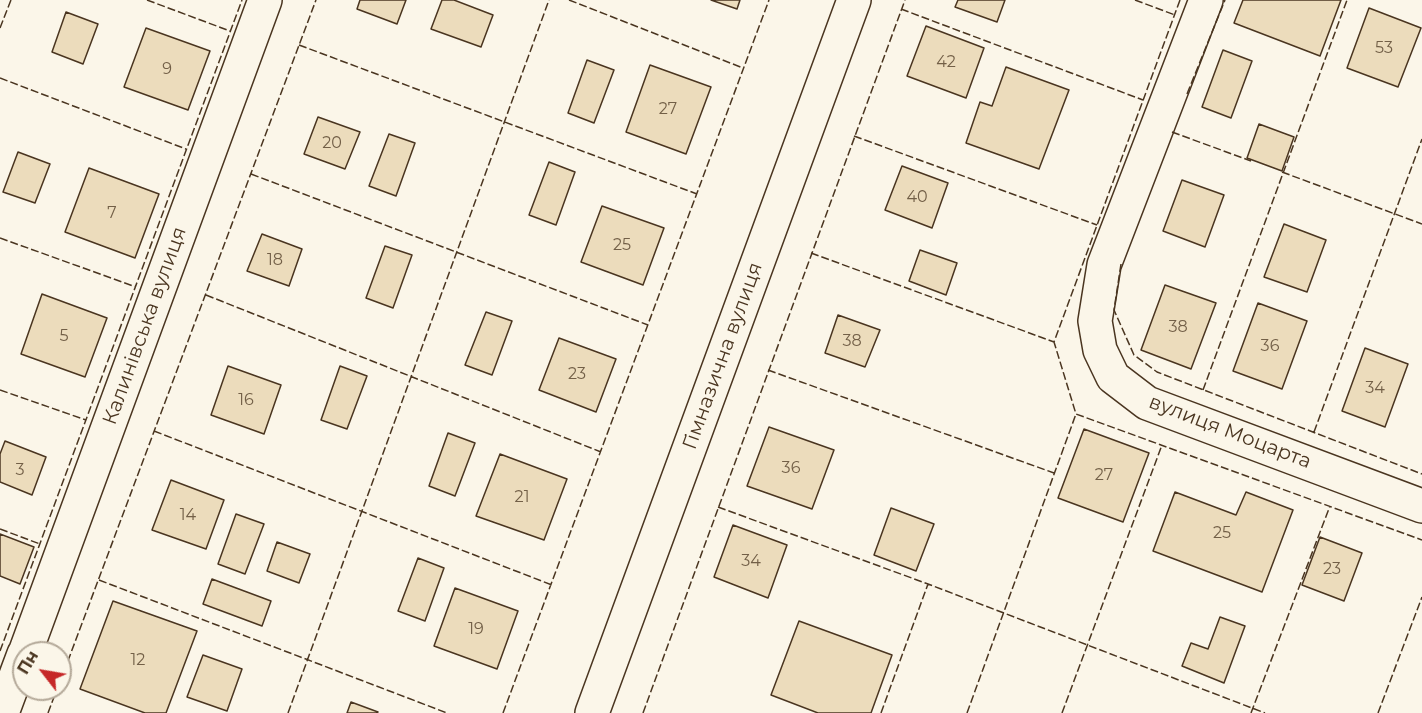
<!DOCTYPE html>
<html>
<head>
<meta charset="utf-8">
<style>
  body { margin:0 }
  #map { position:relative; width:1422px; height:713px; overflow:hidden; background:#fbf6e9; font-family:Montserrat,sans-serif }
  canvas { display:block }
  .north { position:absolute; left:12px; top:641px; width:60px; height:60px; box-sizing:border-box; background:#fbf6e9; border:2px solid #b4a999; border-radius:50%; rotate:301deg; font-size:16px; font-weight:700; line-height:24px; text-align:center; color:#4a3520 }
  .north::after { content:''; display:block; margin:auto; width:21px; height:27px; background:#c62828; clip-path:polygon(50% 0,100% 100%,50% 72%,0 100%) }
</style>
</head>
<body>
<div id="map">
<canvas width="1422" height="713"></canvas>
<div class="north">Пн</div>
</div>
<script>
const ctx = document.querySelector('canvas').getContext('2d');
ctx.lineJoin = 'round';
function paint(path, color) { ctx.fillStyle = color; ctx.fill(path, 'evenodd'); }
function stroke(path, color, width, dash) { ctx.strokeStyle = color; ctx.lineWidth = width; ctx.lineCap = dash ? 'butt' : 'round'; ctx.setLineDash(dash || []); ctx.stroke(path); }
function write(font, color, halo, rows, align = 'center') {
  ctx.font = font + ' Montserrat,sans-serif'; ctx.lineWidth = 4.5; ctx.setLineDash([]); ctx.textBaseline = 'middle'; ctx.strokeStyle = halo; ctx.fillStyle = color; for (const [text, x, y, turn = 0] of rows) {
    ctx.save(); ctx.translate(x, y); ctx.rotate((+turn || 0) * Math.PI / 180); ctx.textAlign = isNaN(turn) ? turn : align; if (halo) ctx.strokeText(text, 0, 0); ctx.fillText(text, 0, 0); ctx.restore();
  }
}
const building = new Path2D(`
  M 360,0 L 406,0 L 397,24 L 357,9 Z
  M 442,0 L 454,0 L 493,15 L 481,47 L 431,29 Z
  M 711,0 L 740,0 L 737,9 Z
  M 958,0 L 1005,0 L 997,22 L 955,7 Z
  M 1243,0 L 1341,0 L 1320,56 L 1234,23 Z
  M 1369,8 L 1421,28 L 1398,87 L 1347,68 Z
  M 66,12 L 98,24 L 83,64 L 52,52 Z
  M 926,26 L 984,48 L 966,98 L 907,76 Z
  M 146,28 L 210,51 L 188,110 L 124,87 Z
  M 1223,50 L 1252,61 L 1231,118 L 1202,107 Z
  M 587,60 L 614,70 L 594,123 L 568,113 Z
  M 650,65 L 711,87 L 686,154 L 626,132 Z
  M 1006,67 L 1069,90 L 1039,169 L 966,143 L 980,102 L 992,106 Z
  M 318,117 L 360,132 L 345,169 L 304,154 Z
  M 1259,124 L 1294,137 L 1282,171 L 1247,158 Z
  M 389,134 L 415,143 L 396,196 L 369,186 Z
  M 18,152 L 50,164 L 35,203 L 3,192 Z
  M 549,162 L 575,172 L 556,225 L 529,215 Z
  M 902,166 L 948,183 L 932,228 L 885,210 Z
  M 89,168 L 159,194 L 135,258 L 65,232 Z
  M 1182,180 L 1224,195 L 1205,247 L 1163,231 Z
  M 602,206 L 664,228 L 643,285 L 581,262 Z
  M 1284,224 L 1326,240 L 1307,292 L 1264,277 Z
  M 262,234 L 302,249 L 289,286 L 247,271 Z
  M 385,246 L 412,255 L 393,308 L 366,298 Z
  M 920,250 L 957,263 L 946,295 L 909,281 Z
  M 1165,285 L 1216,303 L 1191,369 L 1141,350 Z
  M 42,294 L 107,318 L 85,377 L 21,354 Z
  M 1258,303 L 1307,321 L 1282,389 L 1233,371 Z
  M 486,312 L 512,321 L 492,375 L 465,365 Z
  M 838,315 L 880,330 L 865,367 L 825,353 Z
  M 559,338 L 616,359 L 596,412 L 539,390 Z
  M 1365,348 L 1408,364 L 1385,427 L 1342,411 Z
  M 228,366 L 281,385 L 264,434 L 211,415 Z
  M 340,366 L 367,376 L 347,429 L 321,420 Z
  M 769,427 L 834,450 L 812,509 L 747,486 Z
  M 1084,429 L 1149,453 L 1123,522 L 1058,498 Z
  M 448,433 L 475,443 L 455,496 L 429,486 Z
  M 5,441 L 46,457 L 32,495 L 0,482 L 0,454 Z
  M 500,454 L 567,479 L 544,540 L 476,516 Z
  M 171,480 L 224,500 L 206,549 L 152,530 Z
  M 1175,492 L 1236,515 L 1246,492 L 1293,510 L 1262,592 L 1153,551 Z
  M 891,508 L 934,524 L 916,571 L 874,555 Z
  M 236,514 L 264,524 L 245,574 L 218,564 Z
  M 733,525 L 787,545 L 768,598 L 714,577 Z
  M 0,534 L 34,547 L 20,584 L 0,576 Z
  M 1320,537 L 1362,553 L 1344,601 L 1302,585 Z
  M 277,542 L 310,554 L 299,583 L 267,571 Z
  M 418,558 L 444,568 L 425,621 L 398,611 Z
  M 212,579 L 271,601 L 262,626 L 203,604 Z
  M 455,588 L 518,611 L 497,669 L 434,646 Z
  M 113,601 L 197,631 L 166,713 L 145,713 L 80,689 Z
  M 1220,617 L 1245,626 L 1224,683 L 1182,666 L 1191,643 L 1208,649 Z
  M 799,621 L 892,655 L 871,713 L 818,713 L 771,695 Z
  M 203,655 L 242,669 L 227,711 L 187,697 Z
  M 351,702 L 378,712 L 377,713 L 347,713 Z`);
const street = new Path2D(`
  M 1206,0 L 1104,265 L 1095,321 L 1100,350 L 1113,377 L 1147,403 L 1422,506
  M 25,653 L 265,0
  M 2,713 L 24,654
  M 592,713 L 854,0`);
const fence = new Path2D(`
  M 147,0 L 230,31
  M 569,0 L 743,68
  M 1135,0 L 1175,15
  M 1180,0 L 1054,342 L 1076,414 L 1422,540
  M 901,9 L 1143,100
  M 0,28 L 11,0
  M 299,45 L 697,194
  M 0,78 L 186,149
  M 1187,94 L 1225,0
  M 1172,132 L 1251,161
  M 854,136 L 1097,225
  M 1282,172 L 1422,224
  M 251,174 L 648,325
  M 0,238 L 136,287
  M 811,253 L 1054,342
  M 1121,264 L 1114,310 L 1134,355 L 1157,372 L 1422,474
  M 206,295 L 601,452
  M 768,370 L 1054,473
  M 0,390 L 86,420
  M 1203,390 L 1347,0
  M 154,431 L 552,585
  M 1314,432 L 1422,139
  M 718,507 L 928,584 L 1265,713
  M 0,529 L 40,544
  M 99,580 L 447,713
  M 0,651 L 242,0
  M 60,682 L 316,0
  M 48,713 L 57,689
  M 288,713 L 549,0
  M 503,713 L 769,0
  M 643,713 L 905,0
  M 881,713 L 928,584
  M 967,713 L 1076,414
  M 1062,713 L 1162,445
  M 1251,713 L 1330,506
  M 1378,713 L 1422,597`);
const numberNames = [
  ["53",1384,48],
  ["42",946,62],
  ["9",167,69],
  ["27",668,109],
  ["20",332,143],
  ["40",917,197],
  ["7",112,213],
  ["25",622,245],
  ["18",275,260],
  ["38",1178,327],
  ["5",64,336],
  ["38",852,341],
  ["36",1270,346],
  ["23",577,374],
  ["34",1375,388],
  ["16",246,400],
  ["36",791,468],
  ["3",20,470],
  ["27",1104,475],
  ["21",522,497],
  ["14",188,515],
  ["25",1222,533],
  ["34",751,561],
  ["23",1332,569],
  ["19",476,629],
  ["12",138,660]
];
const streetNames = [
  ["Калинівська вулиця",145,326,-70],
  ["Гімназична вулиця",723,356,-70],
  ["вулиця Моцарта",1230,432,21]
];
paint(building, '#ecdcbc');
stroke(building, '#4a3520', 1.5);
stroke(street, '#4a3520', 36);
stroke(street, '#fbf6e9', 33);
stroke(fence, '#4a3520', 1.5, [8, 3]);
write('16px', '#725f47', null, numberNames);
write('20px', '#4a3520', '#fbf6e9', streetNames);
</script>
</body>
</html>
